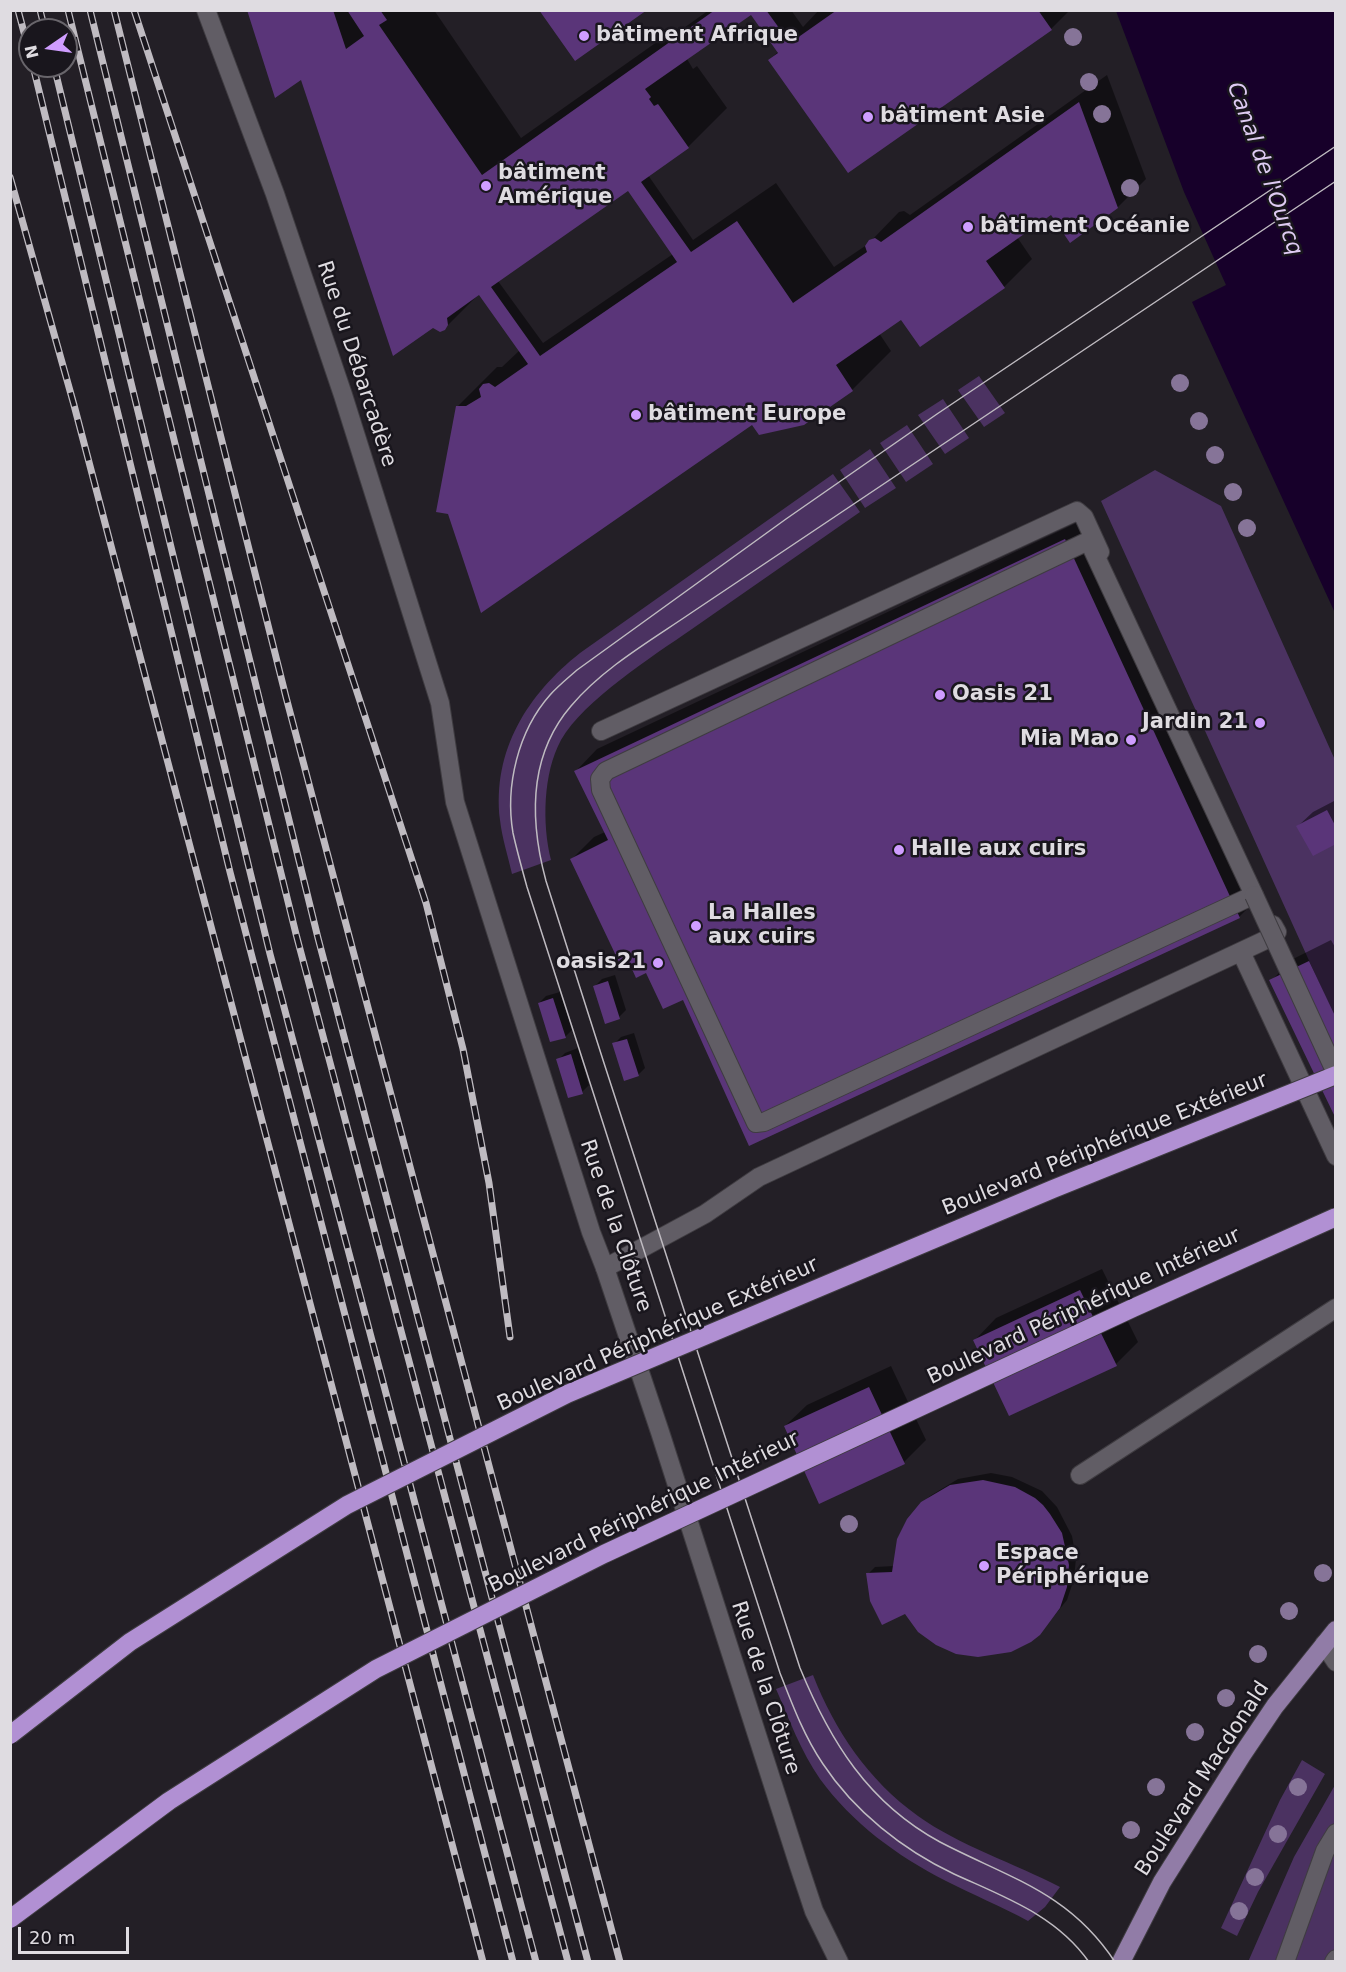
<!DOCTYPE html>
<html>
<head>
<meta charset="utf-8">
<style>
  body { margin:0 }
  #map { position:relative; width:1346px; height:1972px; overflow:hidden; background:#231f26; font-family:"DejaVu Sans",sans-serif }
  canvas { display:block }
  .frame { position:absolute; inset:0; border:12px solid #dfdce1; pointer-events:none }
  .north { position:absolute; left:18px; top:18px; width:60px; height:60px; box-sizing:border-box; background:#19161d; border:2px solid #68656b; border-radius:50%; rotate:257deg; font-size:16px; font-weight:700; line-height:24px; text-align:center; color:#dfdce1 }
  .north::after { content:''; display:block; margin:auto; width:21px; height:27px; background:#cf9dff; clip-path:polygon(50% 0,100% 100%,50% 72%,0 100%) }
  .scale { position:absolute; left:18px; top:1927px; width:111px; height:27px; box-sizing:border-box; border:3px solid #dfdce1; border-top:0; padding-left:8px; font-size:18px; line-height:21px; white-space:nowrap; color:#dfdce1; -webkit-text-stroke:4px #19161d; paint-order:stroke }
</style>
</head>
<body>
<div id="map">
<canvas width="1346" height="1972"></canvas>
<div class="frame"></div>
<div class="north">N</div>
<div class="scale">20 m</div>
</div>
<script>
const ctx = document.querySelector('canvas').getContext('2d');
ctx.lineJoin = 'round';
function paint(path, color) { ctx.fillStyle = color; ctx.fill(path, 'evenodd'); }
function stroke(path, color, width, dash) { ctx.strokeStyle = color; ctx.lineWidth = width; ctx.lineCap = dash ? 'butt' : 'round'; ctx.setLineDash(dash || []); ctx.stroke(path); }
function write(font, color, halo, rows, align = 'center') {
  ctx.font = font + ' "DejaVu Sans",sans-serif'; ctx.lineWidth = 5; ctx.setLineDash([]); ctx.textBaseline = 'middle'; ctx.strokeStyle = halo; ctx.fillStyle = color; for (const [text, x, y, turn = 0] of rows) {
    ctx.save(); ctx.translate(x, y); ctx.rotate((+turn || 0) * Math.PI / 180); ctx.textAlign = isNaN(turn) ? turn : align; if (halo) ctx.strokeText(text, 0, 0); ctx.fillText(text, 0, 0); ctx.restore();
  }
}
const green = new Path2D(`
  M 979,376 L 1005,413 L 984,427 L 958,390 Z
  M 943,399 L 969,438 L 945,454 L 918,415 Z
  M 907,425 L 933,464 L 906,482 L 880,443 Z
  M 870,449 L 896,488 L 865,508 L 840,470 Z
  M 1155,470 L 1221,506 L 1335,760 L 1335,1018 L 1101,501 Z
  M 833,474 L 860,512 C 804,551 748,590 692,629 C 653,656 584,700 561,740 C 543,773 542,824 551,860 L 512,874 C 508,856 502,838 500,820 C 492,750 528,694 580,653 Z
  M 813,1675 C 835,1731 868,1780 918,1816 C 958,1845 1016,1864 1060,1887 L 1045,1907 L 1028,1921 C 1001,1906 973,1895 946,1881 C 897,1856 852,1823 820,1779 C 801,1752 789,1719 776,1689 Z
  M 1302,1760 L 1325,1774 L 1258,1892 L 1237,1936 L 1221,1928 L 1280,1800 Z
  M 1335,1785 L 1335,1961 L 1248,1962 L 1294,1857 Z`);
const water = new Path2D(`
  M 1116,11 L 1335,11 L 1335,613 L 1192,302 L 1226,285 L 1184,192 Z`);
const shadow = new Path2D(`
  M 249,10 L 434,10 L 521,138 L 671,32 L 674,35 L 709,10 L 791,10 L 803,27 L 819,10 L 1070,10 L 1051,29 L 769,60 L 779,51 L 752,13 L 687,59 L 693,69 L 697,66 L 727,108 L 688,147 L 648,175 L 693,240 L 776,183 L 834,267 L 868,244 L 899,212 L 904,211 L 910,215 L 1107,75 L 1146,179 L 1118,207 L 1051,213 L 1017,237 L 1032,259 L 1004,287 L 902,318 L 879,333 L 891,351 L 853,389 L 804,424 L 752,423 L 458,406 L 497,367 L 502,367 L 520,350 L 480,293 L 444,329 L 301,78 ZM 634,185 L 673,254 L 543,343 L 498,281 Z
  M 1087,518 L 1261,895 L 1239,917 L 684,998 L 647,971 L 572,859 L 594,837 L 605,832 L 576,771 L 597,749 Z
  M 1336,800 L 1336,842 L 1298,826 L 1313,812 Z
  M 1331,940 L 1336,949 L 1336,1115 L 1271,981 L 1293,959 Z
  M 615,975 L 626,1010 L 619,1017 L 595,986 L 602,979 Z
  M 560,992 L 572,1030 L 565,1037 L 539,1003 L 546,996 Z
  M 634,1033 L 645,1068 L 638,1075 L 614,1044 L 621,1037 Z
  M 578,1048 L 589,1085 L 582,1092 L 558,1060 L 565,1053 Z
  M 1102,1269 L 1138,1342 L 1116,1364 L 975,1340 L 996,1318 Z
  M 891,1366 L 926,1440 L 904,1462 L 785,1426 L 807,1405 Z
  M 991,1473 L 1012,1477 L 1042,1491 L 1057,1507 L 1072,1536 L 1076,1558 L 1074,1579 L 1067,1600 L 1046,1626 L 1011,1650 L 978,1656 L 905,1613 L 868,1574 L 875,1567 L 894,1566 L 922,1503 L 930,1496 L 958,1479 Z`);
const building = new Path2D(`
  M 247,10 L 333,10 L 346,49 L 364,36 L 347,10 L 380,10 L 387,20 L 379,25 L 482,175 L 715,10 L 766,10 L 790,43 L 837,10 L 1038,10 L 1052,30 L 848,173 L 768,60 L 778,53 L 751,15 L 645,89 L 651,97 L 649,99 L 654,106 L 658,104 L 689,148 L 641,182 L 691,252 L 737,221 L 793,303 L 867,252 L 865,246 L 869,240 L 875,238 L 881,242 L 1079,102 L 1118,208 L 1070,243 L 1051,215 L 986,261 L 1005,288 L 920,347 L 901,320 L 836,365 L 853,391 L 804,425 L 759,435 L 752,425 L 481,613 L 448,514 L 436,512 L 456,406 L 466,406 L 481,397 L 479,389 L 483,384 L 489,383 L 495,387 L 528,364 L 479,295 L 447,318 L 448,325 L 445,330 L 440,332 L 433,328 L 393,356 L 301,80 L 275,98 ZM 628,191 L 677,262 L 540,356 L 491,287 Z
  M 539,10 L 647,10 L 575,61 Z
  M 1065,539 L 1240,918 L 749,1146 L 683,1000 L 663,1009 L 646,973 L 636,978 L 627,958 L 619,962 L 570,859 L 608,840 L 574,771 Z
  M 1327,810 L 1336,827 L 1336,844 L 1313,856 L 1296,826 Z
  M 1309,961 L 1336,1018 L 1336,1119 L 1269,980 Z
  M 608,981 L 620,1019 L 605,1024 L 593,986 Z
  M 553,998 L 566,1038 L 550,1042 L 538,1003 Z
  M 627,1039 L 639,1076 L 624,1081 L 612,1043 Z
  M 571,1054 L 583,1094 L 568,1098 L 556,1059 Z
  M 1080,1290 L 1117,1366 L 1009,1416 L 973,1340 Z
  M 869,1387 L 905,1464 L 819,1504 L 784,1426 Z
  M 983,1480 L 1015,1487 L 1035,1498 L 1043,1505 L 1050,1514 L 1062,1533 L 1069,1565 L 1067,1587 L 1060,1608 L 1040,1635 L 1031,1642 L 1011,1652 L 978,1657 L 956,1654 L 936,1645 L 918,1632 L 905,1614 L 882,1625 L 870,1601 L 866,1573 L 892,1572 L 897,1539 L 907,1519 L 921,1502 L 950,1485 Z`);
const lane = new Path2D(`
  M 1086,542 L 1090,544 L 1254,895 L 764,1122 L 756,1123 L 601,790 L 600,779 L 606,771 Z
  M 601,731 L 1077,511 L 1084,517 L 1100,552
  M 1241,952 L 1336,1156
  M 605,1268 L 705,1214 L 759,1177 L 1274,936 L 1277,932 L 1273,925
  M 1080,1475 L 1336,1308
  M 1324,1644 L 1336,1662
  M 1285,1962 L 1325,1851 L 1336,1833
  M 1334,1962 L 1336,1959`);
const street = new Path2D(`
  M 206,10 L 275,194 L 343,395 L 440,703 L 455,802 L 591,1232 L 605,1268 L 660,1432 L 799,1866 L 814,1911 L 839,1962`);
const primary = new Path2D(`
  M 1121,1962 L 1162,1882 L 1242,1755 L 1275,1706 L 1336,1630`);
const tram = new Path2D(`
  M 1089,1962 C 1056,1915 1004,1897 954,1874 C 903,1850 854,1811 823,1764 C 804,1736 792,1704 780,1673 L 527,887 C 522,869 517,851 513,833 C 505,786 518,731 550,695 C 558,686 568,678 577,670 L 786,519 L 937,414 L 1336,146
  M 1115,1962 C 1069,1892 1009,1878 940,1842 C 868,1803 830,1741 800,1668 L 603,1060 L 546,881 C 530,822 528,756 571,706 C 603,668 650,641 691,613 L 1336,181`);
const rail = new Path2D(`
  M 18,10 L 30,55
  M 40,10 L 45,30
  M 68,10 L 296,934 L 568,1962
  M 90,10 L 318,938 L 588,1962
  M 114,10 L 286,697 L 620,1962
  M 134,10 L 426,903 L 463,1049 L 489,1183 L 510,1337
  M 33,66 L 230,872 L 513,1962
  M 54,66 L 270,954 L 536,1962
  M 10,177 L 74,405 L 483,1962`);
const laneBridge = new Path2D(`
  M 1254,895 L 1336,1073`);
const highwayBridge = new Path2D(`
  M 10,1735 L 130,1642 L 347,1505 L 567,1394 L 1053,1189 L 1336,1075
  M 10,1919 L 169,1801 L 376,1669 L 604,1554 L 1133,1308 L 1336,1217`);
const trees = [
  [1073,37],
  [1089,82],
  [1102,114],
  [1130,188],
  [1180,383],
  [1199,421],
  [1215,455],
  [1233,492],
  [1247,528],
  [849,1524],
  [1323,1573],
  [1289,1611],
  [1258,1654],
  [1226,1698],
  [1195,1732],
  [1156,1787],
  [1298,1787],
  [1131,1830],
  [1278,1834],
  [1255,1877],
  [1239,1911]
];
const markers = [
  [584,36,6,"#cf9dff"],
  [868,117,6,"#cf9dff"],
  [486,186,6,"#cf9dff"],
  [968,227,6,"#cf9dff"],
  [636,415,6,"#cf9dff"],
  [940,695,6,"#cf9dff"],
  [1260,723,6,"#cf9dff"],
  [1131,740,6,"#cf9dff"],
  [899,850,6,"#cf9dff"],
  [696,926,6,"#cf9dff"],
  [658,963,6,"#cf9dff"],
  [984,1566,6,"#cf9dff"]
];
const poiNames = [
  ["bâtiment Afrique",596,36],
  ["bâtiment Asie",880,117],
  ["bâtiment",498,174],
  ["Amérique",498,198],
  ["bâtiment Océanie",980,227],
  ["bâtiment Europe",648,415],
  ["Oasis 21",952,695],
  ["Jardin 21",1248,723,"right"],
  ["Mia Mao",1119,740,"right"],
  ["Halle aux cuirs",911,850],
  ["La Halles",708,914],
  ["aux cuirs",708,938],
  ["oasis21",646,963,"right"],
  ["Espace",996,1554],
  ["Périphérique",996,1578]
];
const streetNames = [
  ["Rue du Débarcadère",356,364,72],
  ["Boulevard Périphérique Extérieur",1105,1145,-22],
  ["Rue de la Clôture",615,1226,71],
  ["Boulevard Périphérique Intérieur",1084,1307,-25],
  ["Boulevard Périphérique Extérieur",658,1335,-24],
  ["Boulevard Périphérique Intérieur",644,1513,-26],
  ["Rue de la Clôture",765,1688,72],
  ["Boulevard Macdonald",1203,1779,-57]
];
const waterNames = [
  ["Canal de l'Ourcq",1264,169,70]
];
paint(green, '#4b3261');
paint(water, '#17002a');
paint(shadow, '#0007');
paint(building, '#5a3579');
stroke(lane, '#3f3c41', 20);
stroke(street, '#3f3c41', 20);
stroke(primary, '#3f3c41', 20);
stroke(lane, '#615d65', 18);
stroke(street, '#615d65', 18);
stroke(primary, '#917ca7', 18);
stroke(tram, '#bfbbc1', 1.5);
stroke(rail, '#bfbbc1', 7);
stroke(rail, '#19161d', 4.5, [14]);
stroke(laneBridge, '#3f3c41', 20, []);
stroke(highwayBridge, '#3f3c41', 20, []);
stroke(laneBridge, '#615d65', 18);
stroke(highwayBridge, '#b190d3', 18);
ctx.fillStyle = '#867498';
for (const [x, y] of trees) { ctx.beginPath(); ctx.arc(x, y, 9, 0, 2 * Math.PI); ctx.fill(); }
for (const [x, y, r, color] of markers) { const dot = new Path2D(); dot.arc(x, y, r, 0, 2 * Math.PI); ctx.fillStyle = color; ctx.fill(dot); stroke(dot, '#19161d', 2); }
write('bold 21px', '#dfdce1', '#19161d', poiNames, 'left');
write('21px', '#dfdce1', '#19161d', streetNames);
write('italic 22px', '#decbf2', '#19161d', waterNames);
</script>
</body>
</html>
